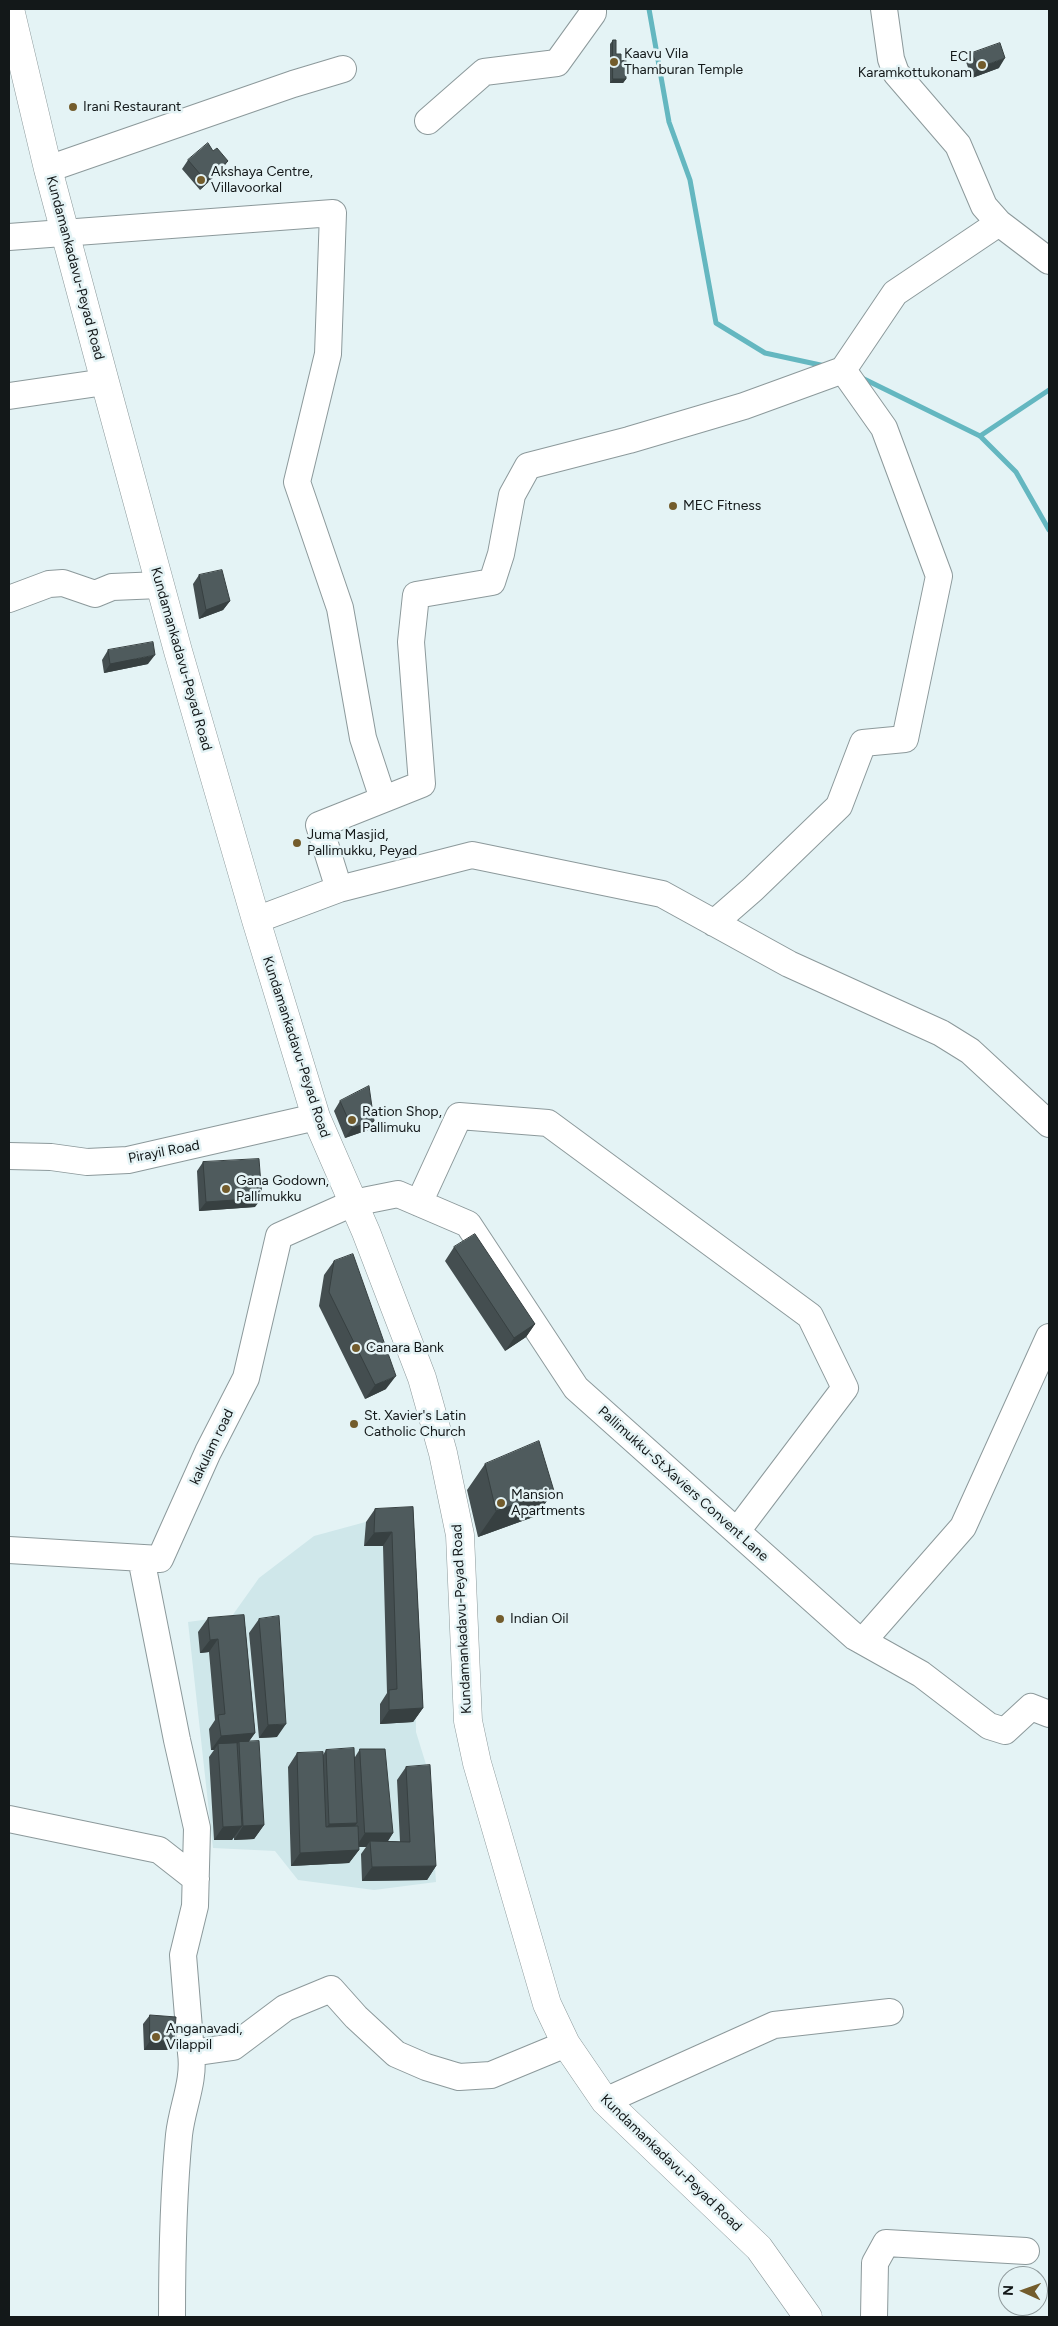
<!DOCTYPE html>
<html>
<head>
<meta charset="utf-8">
<style>
  body { margin:0 }
  #map { position:relative; width:1058px; height:2326px; overflow:hidden; background:#e4f3f5; font-family:Figtree,sans-serif }
  canvas { display:block }
  .frame { position:absolute; inset:0; border:10px solid #131819; pointer-events:none }
  .north { position:absolute; left:998px; top:2266px; width:50px; height:50px; box-sizing:border-box; background:#e4f3f5; border:1px solid #909b9d; border-radius:50%; rotate:272deg; font-size:14px; font-weight:700; line-height:20px; text-align:center; color:#131819 }
  .north::after { content:''; display:block; margin:auto; width:18px; height:22px; background:#735c2c; clip-path:polygon(50% 0,100% 100%,50% 72%,0 100%) }
</style>
</head>
<body>
<div id="map">
<canvas width="1058" height="2326"></canvas>
<div class="frame"></div>
<div class="north">N</div>
</div>
<script>
const ctx = document.querySelector('canvas').getContext('2d');
ctx.lineJoin = 'round';
function paint(path, color) { ctx.fillStyle = color; ctx.fill(path, 'evenodd'); }
function stroke(path, color, width, dash) { ctx.strokeStyle = color; ctx.lineWidth = width; ctx.lineCap = dash ? 'butt' : 'round'; ctx.setLineDash(dash || []); ctx.stroke(path); }
function write(font, color, halo, rows, align = 'center') {
  ctx.font = font + ' Figtree,sans-serif'; ctx.lineWidth = 5; ctx.setLineDash([]); ctx.textBaseline = 'middle'; ctx.strokeStyle = halo; ctx.fillStyle = color; for (const [text, x, y, turn = 0] of rows) {
    ctx.save(); ctx.translate(x, y); ctx.rotate((+turn || 0) * Math.PI / 180); ctx.textAlign = isNaN(turn) ? turn : align; if (halo) ctx.strokeText(text, 0, 0); ctx.fillText(text, 0, 0); ctx.restore();
  }
}
const built = new Path2D(`
  M 406,1511 L 414,1546 L 416,1732 L 429,1774 L 436,1882 L 374,1890 L 298,1880 L 275,1851 L 213,1848 L 188,1622 L 232,1616 L 259,1578 L 314,1536 Z`);
const stream = new Path2D(`
  M 649,9 L 669,122 L 690,180 L 716,323 L 765,353 L 825,366
  M 862,378 L 980,436 L 1016,472 L 1049,530
  M 980,436 L 1049,390`);
const minor = new Path2D(`
  M 884,9 L 891,59 L 896,73 L 958,145 L 984,206 L 999,223 L 1049,261
  M 428,121 L 484,72 L 557,63 L 593,13 L 593,9
  M 48,169 L 293,84 L 343,69
  M 9,237 L 333,213 L 328,354 L 297,482 L 340,608 L 363,738 L 383,799
  M 9,396 L 105,382
  M 9,599 L 49,584 L 63,583 L 95,594 L 112,587 L 160,585
  M 339,889 L 319,825 L 422,784 L 411,642 L 416,595 L 492,582 L 501,554 L 512,495 L 528,466 L 629,440 L 744,406 L 843,370 L 895,293 L 999,223
  M 256,920 L 339,889 L 472,855 L 662,894 L 789,964 L 941,1033 L 970,1051 L 1049,1124
  M 714,923 L 753,889 L 839,806 L 863,743 L 905,739 L 939,576 L 884,428 L 843,370
  M 9,1156 L 51,1157 L 87,1162 L 128,1160 L 316,1117
  M 419,1203 L 459,1116 L 548,1123 L 810,1316 L 845,1388 L 737,1531
  M 9,1550 L 160,1559 L 208,1452 L 246,1378 L 279,1236 L 353,1203 L 398,1194 L 468,1224 L 576,1388 L 855,1637 L 921,1674 L 989,1726 L 1005,1731 L 1031,1707 L 1049,1714
  M 141,1558 L 177,1740 L 197,1828 L 195,1906 L 183,1955 L 191,2053
  M 863,1641 L 963,1527 L 1049,1337
  M 9,1819 L 159,1850 L 196,1879
  M 605,2101 L 774,2025 L 890,2012
  M 172,2317 C 172,2256 173,2196 179,2135 C 182,2107 195,2081 191,2053 L 233,2047 L 285,2008 L 331,1989 L 356,2017 L 396,2054 L 426,2067 L 459,2077 L 491,2075 L 566,2044
  M 874,2317 L 875,2263 L 886,2243 L 1026,2251`);
const major = new Path2D(`
  M 10,9 L 48,169 L 105,382 L 178,651 L 256,920 L 316,1117 L 366,1232 L 422,1378 L 443,1453 L 460,1535 L 468,1721 L 477,1763 L 547,2004 L 566,2044 L 605,2101 L 759,2248 L 808,2317`);
const wall = new Path2D(`
  M 613,40 L 616,54 L 621,61 L 626,79 L 623,83 L 610,83 L 610,44 Z
  M 972,53 L 999,68 L 972,78 L 966,62 Z
  M 213,151 L 228,161 L 221,170 L 200,190 L 182,169 L 188,160 Z
  M 199,575 L 230,601 L 223,610 L 199,619 L 193,584 Z
  M 108,650 L 148,664 L 104,673 L 102,660 Z
  M 340,1101 L 374,1121 L 368,1130 L 345,1138 L 334,1111 Z
  M 203,1162 L 255,1207 L 199,1211 L 197,1171 Z
  M 454,1247 L 535,1324 L 526,1337 L 505,1351 L 445,1261 Z
  M 334,1261 L 386,1389 L 365,1399 L 319,1306 L 324,1275 Z
  M 485,1464 L 554,1491 L 536,1516 L 478,1537 L 467,1490 Z
  M 413,1507 L 423,1708 L 413,1722 L 380,1724 L 380,1704 L 387,1693 L 383,1546 L 364,1546 L 366,1522 L 375,1509 Z
  M 244,1615 L 255,1733 L 249,1741 L 264,1825 L 254,1839 L 234,1840 L 234,1837 L 232,1840 L 214,1840 L 209,1757 L 214,1750 L 211,1750 L 209,1729 L 215,1720 L 209,1652 L 200,1653 L 198,1632 L 208,1618 Z
  M 259,1619 L 277,1737 L 259,1738 L 249,1633 Z
  M 360,1749 L 393,1833 L 388,1841 L 400,1842 L 397,1780 L 406,1767 L 436,1866 L 427,1880 L 362,1881 L 361,1854 L 366,1847 L 359,1847 L 359,1850 L 349,1863 L 291,1866 L 288,1767 L 297,1753 L 323,1755 L 326,1750 L 355,1757 Z
  M 150,2015 L 174,2041 L 168,2050 L 144,2050 L 143,2024 Z`);
const shadedWall = new Path2D(`
  M 1005,58 L 999,68 L 972,78 L 978,68 Z
  M 613,79 L 626,79 L 623,83 L 610,83 Z
  M 228,161 L 221,170 L 200,190 L 206,181 Z
  M 230,601 L 223,610 L 199,619 L 206,610 Z
  M 155,655 L 148,664 L 104,673 L 110,664 Z
  M 374,1121 L 368,1130 L 345,1138 L 352,1128 Z
  M 262,1198 L 255,1207 L 199,1211 L 206,1202 Z
  M 535,1324 L 526,1337 L 505,1351 L 514,1338 Z
  M 396,1376 L 386,1389 L 365,1399 L 375,1385 Z
  M 554,1491 L 536,1516 L 478,1537 L 496,1511 Z
  M 392,1532 L 383,1546 L 364,1546 L 374,1533 Z
  M 218,1639 L 209,1652 L 200,1653 L 210,1640 Z
  M 423,1708 L 413,1722 L 380,1724 L 389,1710 Z
  M 286,1724 L 277,1737 L 259,1738 L 268,1725 Z
  M 255,1733 L 245,1747 L 239,1742 L 234,1748 L 218,1744 L 214,1750 L 211,1750 L 221,1736 Z
  M 357,1823 L 348,1837 L 319,1838 L 329,1824 Z
  M 264,1825 L 254,1839 L 234,1840 L 243,1826 Z
  M 242,1826 L 232,1840 L 214,1840 L 223,1827 Z
  M 365,1833 L 393,1833 L 384,1847 L 370,1841 L 366,1847 L 356,1847 Z
  M 359,1850 L 349,1863 L 291,1866 L 300,1853 Z
  M 436,1866 L 427,1880 L 362,1881 L 372,1867 Z
  M 150,2041 L 174,2041 L 168,2050 L 144,2050 Z`);
const building = new Path2D(`
  M 613,40 L 616,40 L 616,54 L 621,54 L 621,61 L 626,60 L 626,79 L 613,79 Z
  M 1000,43 L 1005,58 L 978,68 L 972,53 Z
  M 208,143 L 213,151 L 217,148 L 228,161 L 206,181 L 188,160 Z
  M 222,570 L 230,601 L 206,610 L 199,575 Z
  M 153,642 L 155,655 L 110,664 L 108,650 Z
  M 369,1086 L 374,1121 L 352,1128 L 340,1101 Z
  M 259,1159 L 262,1198 L 206,1202 L 203,1162 Z
  M 475,1234 L 535,1324 L 514,1338 L 454,1247 Z
  M 353,1254 L 396,1376 L 375,1385 L 329,1292 L 334,1261 Z
  M 539,1441 L 554,1491 L 496,1511 L 485,1464 Z
  M 413,1507 L 423,1708 L 389,1710 L 389,1690 L 397,1689 L 392,1532 L 374,1533 L 375,1509 Z
  M 244,1615 L 255,1733 L 221,1736 L 218,1715 L 225,1714 L 218,1639 L 210,1640 L 208,1618 Z
  M 279,1616 L 286,1724 L 268,1725 L 259,1619 Z
  M 259,1741 L 264,1825 L 243,1826 L 239,1742 Z
  M 237,1743 L 242,1826 L 223,1827 L 218,1744 Z
  M 354,1748 L 357,1823 L 329,1824 L 326,1750 Z
  M 360,1749 L 385,1749 L 393,1833 L 365,1833 Z
  M 323,1752 L 326,1827 L 358,1826 L 359,1850 L 300,1853 L 297,1753 Z
  M 430,1765 L 436,1866 L 372,1867 L 370,1841 L 410,1842 L 406,1767 Z
  M 150,2015 L 176,2017 L 174,2041 L 150,2041 Z`);
const markers = [
  [614,62,5,"#735c2c"],
  [982,65,5,"#735c2c"],
  [73,107,5,"#735c2c"],
  [201,180,5,"#735c2c"],
  [673,506,5,"#735c2c"],
  [297,843,5,"#735c2c"],
  [352,1120,5,"#735c2c"],
  [226,1189,5,"#735c2c"],
  [356,1348,5,"#735c2c"],
  [354,1424,5,"#735c2c"],
  [501,1503,5,"#735c2c"],
  [500,1619,5,"#735c2c"],
  [156,2037,5,"#735c2c"]
];
const poiNames = [
  ["Kaavu Vila",624,54],
  ["Thamburan Temple",624,70],
  ["ECI",972,57,"right"],
  ["Karamkottukonam",972,73,"right"],
  ["Irani Restaurant",83,107],
  ["Akshaya Centre,",211,172],
  ["Villavoorkal",211,188],
  ["MEC Fitness",683,506],
  ["Juma Masjid,",307,835],
  ["Pallimukku, Peyad",307,851],
  ["Ration Shop,",362,1112],
  ["Pallimuku",362,1128],
  ["Gana Godown,",236,1181],
  ["Pallimukku",236,1197],
  ["Canara Bank",366,1348],
  ["St. Xavier's Latin",364,1416],
  ["Catholic Church",364,1432],
  ["Mansion",511,1495],
  ["Apartments",511,1511],
  ["Indian Oil",510,1619],
  ["Anganavadi,",166,2029],
  ["Vilappil",166,2045]
];
const streetNames = [
  ["Kundamankadavu-Peyad Road",75,268,75],
  ["Kundamankadavu-Peyad Road",181,659,74],
  ["Kundamankadavu-Peyad Road",296,1047,72],
  ["Pirayil Road",164,1152,-11],
  ["kakulam road",212,1447,-64],
  ["Pallimukku-St.Xaviers Convent Lane",683,1484,42],
  ["Kundamankadavu-Peyad Road",462,1619,-93],
  ["Kundamankadavu-Peyad Road",671,2163,44]
];
paint(built, '#cfe7ea');
stroke(stream, '#64b7c0', 5);
stroke(minor, '#8c999b', 28);
stroke(major, '#8c999b', 29);
stroke(minor, '#fff', 26);
stroke(major, '#fff', 28);
paint(wall, '#444e50');
paint(shadedWall, '#374041');
paint(building, '#4f5b5d');
stroke(building, '#374041', 1);
for (const [x, y, r, color] of markers) { const dot = new Path2D(); dot.arc(x, y, r, 0, 2 * Math.PI); ctx.fillStyle = color; ctx.fill(dot); stroke(dot, '#e4f3f5', 2); }
write('14px', '#131819', '#e4f3f5', poiNames, 'left');
write('14px', '#131819', '#e4f3f5', streetNames);
</script>
</body>
</html>
